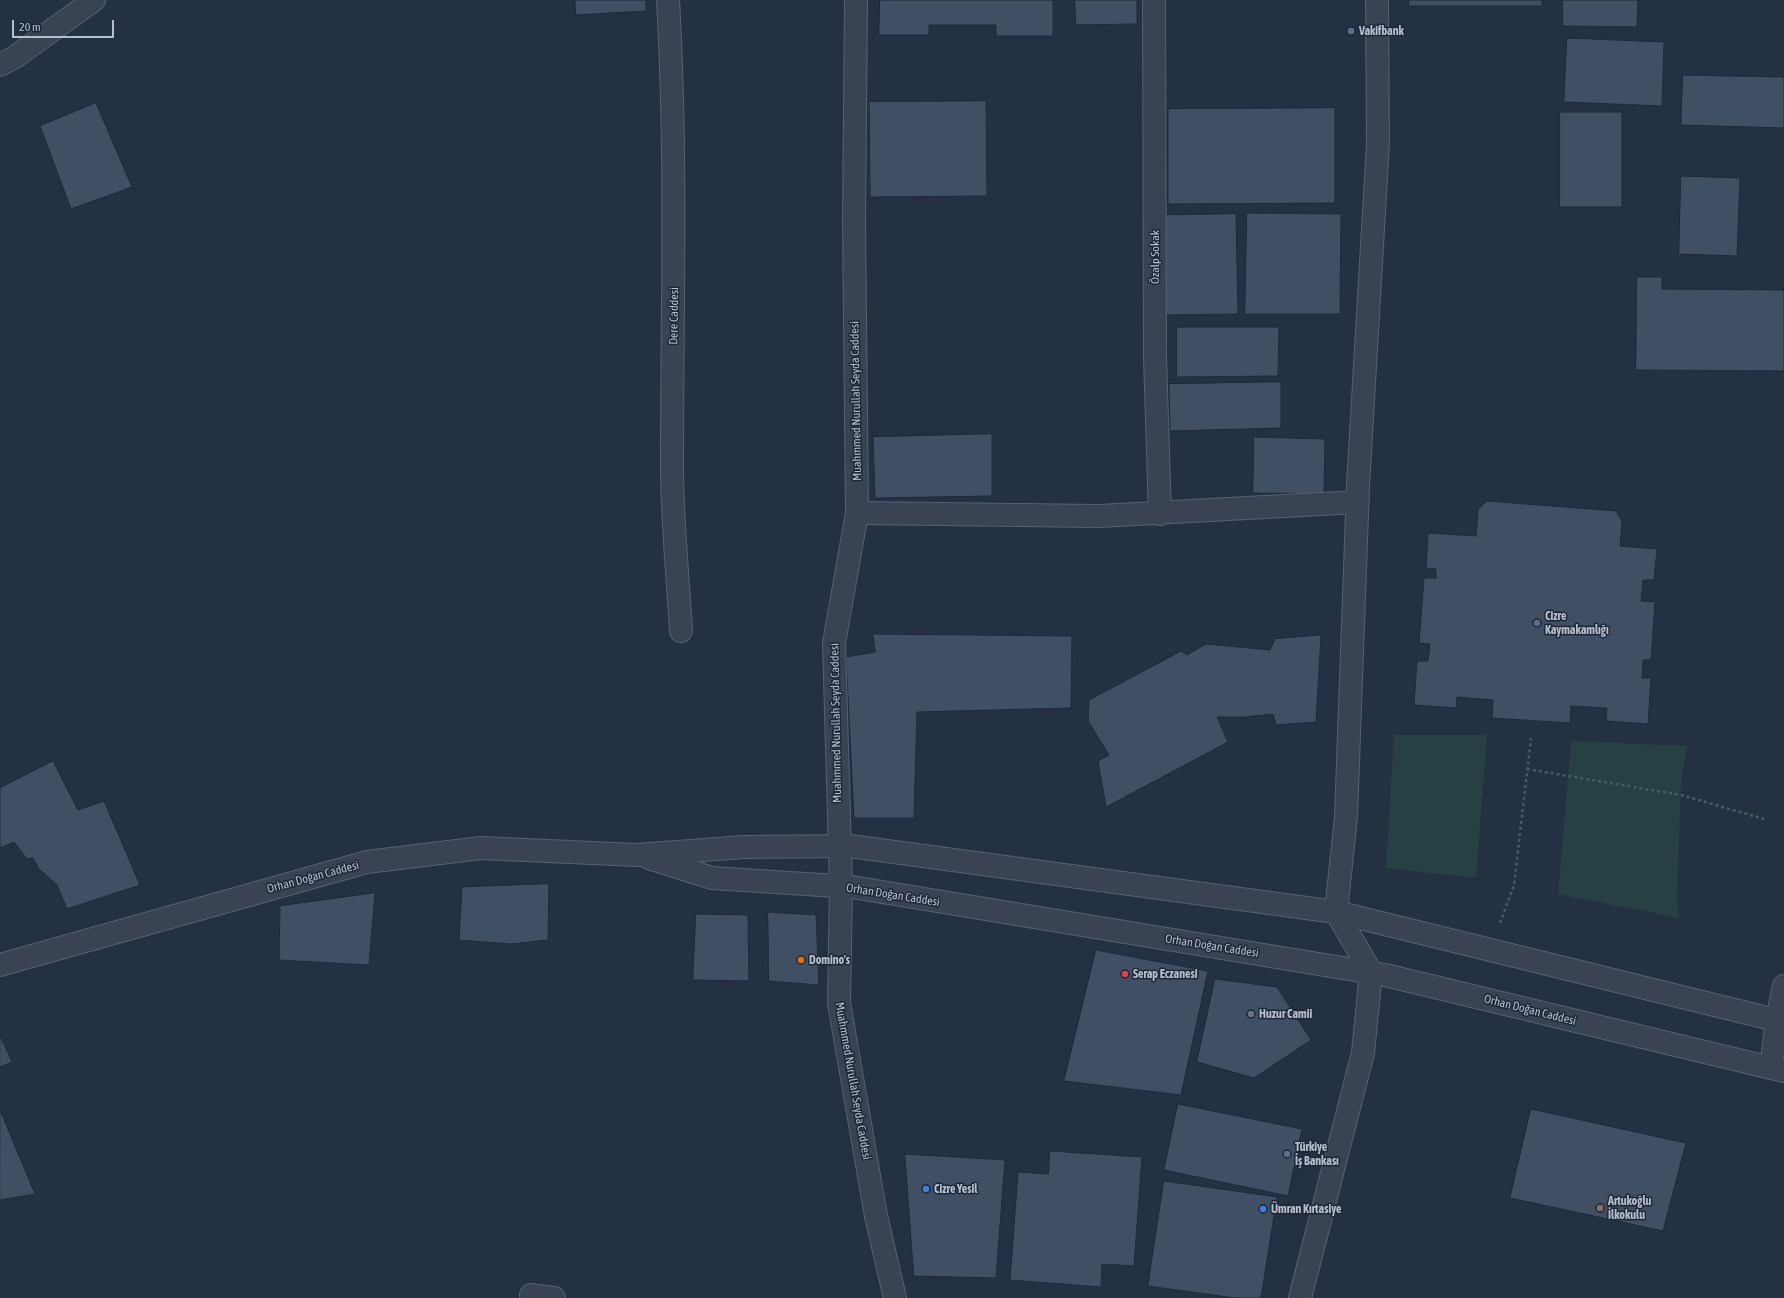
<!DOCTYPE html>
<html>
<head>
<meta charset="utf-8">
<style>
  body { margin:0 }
  #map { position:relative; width:1784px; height:1298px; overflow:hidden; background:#243143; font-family:"Asap Condensed",sans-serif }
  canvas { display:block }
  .scale { position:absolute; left:12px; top:20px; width:102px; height:18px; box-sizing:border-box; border:2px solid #b6becd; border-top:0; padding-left:5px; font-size:12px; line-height:14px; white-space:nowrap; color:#b6becd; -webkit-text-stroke:3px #1d2838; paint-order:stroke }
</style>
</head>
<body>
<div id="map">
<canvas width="1784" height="1298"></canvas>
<div class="scale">20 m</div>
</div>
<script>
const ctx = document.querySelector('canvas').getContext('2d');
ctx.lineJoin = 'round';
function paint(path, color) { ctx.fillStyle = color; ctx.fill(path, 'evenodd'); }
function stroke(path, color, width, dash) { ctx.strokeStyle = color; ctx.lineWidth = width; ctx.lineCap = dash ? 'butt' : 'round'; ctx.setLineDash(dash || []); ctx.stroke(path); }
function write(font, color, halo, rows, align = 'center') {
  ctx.font = font + ' "Asap Condensed",sans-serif'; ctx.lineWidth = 3; ctx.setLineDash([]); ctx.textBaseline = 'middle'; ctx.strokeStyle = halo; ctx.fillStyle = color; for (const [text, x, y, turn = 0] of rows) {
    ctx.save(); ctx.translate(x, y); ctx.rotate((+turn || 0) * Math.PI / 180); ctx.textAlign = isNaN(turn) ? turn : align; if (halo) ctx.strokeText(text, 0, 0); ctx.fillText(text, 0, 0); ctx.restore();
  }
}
const green = new Path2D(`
  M 1394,735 L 1487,735 L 1476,878 L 1386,868 Z
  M 1571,741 L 1687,746 L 1681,782 L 1677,900 L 1679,918 L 1558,894 Z`);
const building = new Path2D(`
  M 575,0 L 646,0 L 646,11 L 576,15 Z
  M 880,0 L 1053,0 L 1053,36 L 996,36 L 996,25 L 929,25 L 929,35 L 879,35 Z
  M 1075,0 L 1137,0 L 1137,24 L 1076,25 Z
  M 1409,0 L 1542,0 L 1542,6 L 1409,6 Z
  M 1563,0 L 1638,0 L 1637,27 L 1563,26 Z
  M 1567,38 L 1664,42 L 1662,106 L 1564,102 Z
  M 1683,75 L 1784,77 L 1784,128 L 1681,125 Z
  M 986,101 L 987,196 L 870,197 L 869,102 Z
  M 96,103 L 132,187 L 71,209 L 40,126 Z
  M 1335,108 L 1335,203 L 1168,204 L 1168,109 Z
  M 1560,112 L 1622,112 L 1622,207 L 1560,207 Z
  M 1681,176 L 1740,178 L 1737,256 L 1679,254 Z
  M 1247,213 L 1341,214 L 1340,314 L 1245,314 Z
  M 1236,214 L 1238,314 L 1165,315 L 1163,215 Z
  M 1637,277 L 1662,277 L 1662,289 L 1784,290 L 1784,371 L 1636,370 Z
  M 1177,327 L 1279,327 L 1278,376 L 1177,377 Z
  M 1281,382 L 1281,428 L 1170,431 L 1169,384 Z
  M 992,434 L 992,496 L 875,498 L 873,437 Z
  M 1254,437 L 1325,439 L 1324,494 L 1253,493 Z
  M 1487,501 L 1616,511 L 1622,521 L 1620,546 L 1657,549 L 1654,580 L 1643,580 L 1641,601 L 1655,602 L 1651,660 L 1643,660 L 1642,678 L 1651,678 L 1648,724 L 1606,721 L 1607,708 L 1571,706 L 1570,723 L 1492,718 L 1493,700 L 1457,697 L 1456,708 L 1414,705 L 1417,661 L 1428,661 L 1430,644 L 1419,643 L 1424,578 L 1436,578 L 1436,569 L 1426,568 L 1428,533 L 1476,536 L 1478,510 Z
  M 873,634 L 1072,636 L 1071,708 L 917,712 L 914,818 L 854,818 L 846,657 L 875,652 Z
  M 1321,635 L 1316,722 L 1276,725 L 1273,714 L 1245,717 L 1217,717 L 1228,742 L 1106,807 L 1098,761 L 1109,755 L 1088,721 L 1089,700 L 1181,651 L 1187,655 L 1206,644 L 1270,650 L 1275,639 Z
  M 53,761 L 78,810 L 104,801 L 140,885 L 67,909 L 57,885 L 39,869 L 33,858 L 27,859 L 14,842 L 0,848 L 0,788 Z
  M 549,884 L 548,940 L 511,944 L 459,940 L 462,887 Z
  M 375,893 L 369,965 L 279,960 L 280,906 Z
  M 768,912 L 816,915 L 819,985 L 769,981 Z
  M 696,914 L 748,915 L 749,981 L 693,980 Z
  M 1096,950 L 1208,971 L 1181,1095 L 1064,1081 Z
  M 1215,979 L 1277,987 L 1311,1040 L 1254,1078 L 1197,1062 Z
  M 0,1035 L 12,1062 L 0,1067 Z
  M 1178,1104 L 1302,1129 L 1288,1196 L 1164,1170 Z
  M 1531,1109 L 1686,1143 L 1663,1231 L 1510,1198 Z
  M 0,1110 L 35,1194 L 0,1200 Z
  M 1050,1151 L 1142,1157 L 1134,1266 L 1102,1264 L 1101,1287 L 1010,1280 L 1018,1172 L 1048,1174 Z
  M 905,1154 L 1005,1160 L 996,1278 L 914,1276 Z
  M 1164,1181 L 1277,1197 L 1261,1298 L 1235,1298 L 1148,1286 Z`);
const path = new Path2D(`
  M 1527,769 L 1681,795 L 1764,819
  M 1500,923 L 1514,885 L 1531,738`);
const pedestrian = new Path2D(`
  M 1300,1298 L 1363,1053 L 1371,972`);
const minor = new Path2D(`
  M 1154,0 L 1155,357 L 1160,514
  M 0,65 L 15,57 L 94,0
  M 857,513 L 1099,516 L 1358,502
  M 1336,912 L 1346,817 L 1358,486 L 1378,143 L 1377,0
  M 531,1295 L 554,1298`);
const tertiary = new Path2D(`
  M 668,0 C 677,156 672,311 672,467 C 672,521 678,577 681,631
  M 856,0 L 854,219 L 857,513 L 834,643 L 841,886 L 839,1003 L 876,1216 L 895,1298
  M 649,858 L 712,878 L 852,887 L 1385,975 L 1784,1071
  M 1336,912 L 1371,972
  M 0,965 L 367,862 L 481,848 L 636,855 L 744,847 L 850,846 L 1336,912 L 1784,1022
  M 1771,1068 L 1777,1020 L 1784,986`);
const markers = [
  [1351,31,4,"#5c6f8a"],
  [1537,623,4,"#5c6f8a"],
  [801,960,4,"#e8710a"],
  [1125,974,4,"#e0444e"],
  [1251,1014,4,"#6b7280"],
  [1287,1154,4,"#5c6f8a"],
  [926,1189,4,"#3f7fe0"],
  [1600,1208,4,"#8d6e63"],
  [1263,1209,4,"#3f7fe0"]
];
const poiNames = [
  ["Vakifbank",1359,31],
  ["Cizre",1545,616],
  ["Kaymakamlığı",1545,630],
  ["Domino's",809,960],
  ["Serap Eczanesi",1133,974],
  ["Huzur Camii",1259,1014],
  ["Türkiye",1295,1147],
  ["İş Bankası",1295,1161],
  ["Cizre Yesil",934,1189],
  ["Artukoğlu",1608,1201],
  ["İlkokulu",1608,1215],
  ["Ümran Kırtasiye",1271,1209]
];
const streetNames = [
  ["Özalp Sokak",1155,257,-90],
  ["Dere Caddesi",674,316,-89],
  ["Muahmmed Nurullah Seyda Caddesi",856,401,-91],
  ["Muahmmed Nurullah Seyda Caddesi",836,723,-91],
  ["Orhan Doğan Caddesi",313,877,-15],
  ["Orhan Doğan Caddesi",893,895,9],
  ["Orhan Doğan Caddesi",1212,946,9],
  ["Orhan Doğan Caddesi",1530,1010,14],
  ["Muahmmed Nurullah Seyda Caddesi",853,1081,80]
];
paint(green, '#264044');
paint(building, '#404f63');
stroke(building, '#1f2a3a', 1);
stroke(pedestrian, '#576170', 24);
stroke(minor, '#576170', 24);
stroke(tertiary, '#576170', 24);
stroke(path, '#455d61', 2.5, [3, 3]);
stroke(pedestrian, '#394353', 22);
stroke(minor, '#394353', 22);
stroke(tertiary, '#394353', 22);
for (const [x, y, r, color] of markers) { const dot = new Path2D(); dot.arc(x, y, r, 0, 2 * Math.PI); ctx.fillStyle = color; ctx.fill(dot); stroke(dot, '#1d2838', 1.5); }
write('bold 12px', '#b6becd', '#1d2838', poiNames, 'left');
write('12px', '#b6becd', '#1d2838', streetNames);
</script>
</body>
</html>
